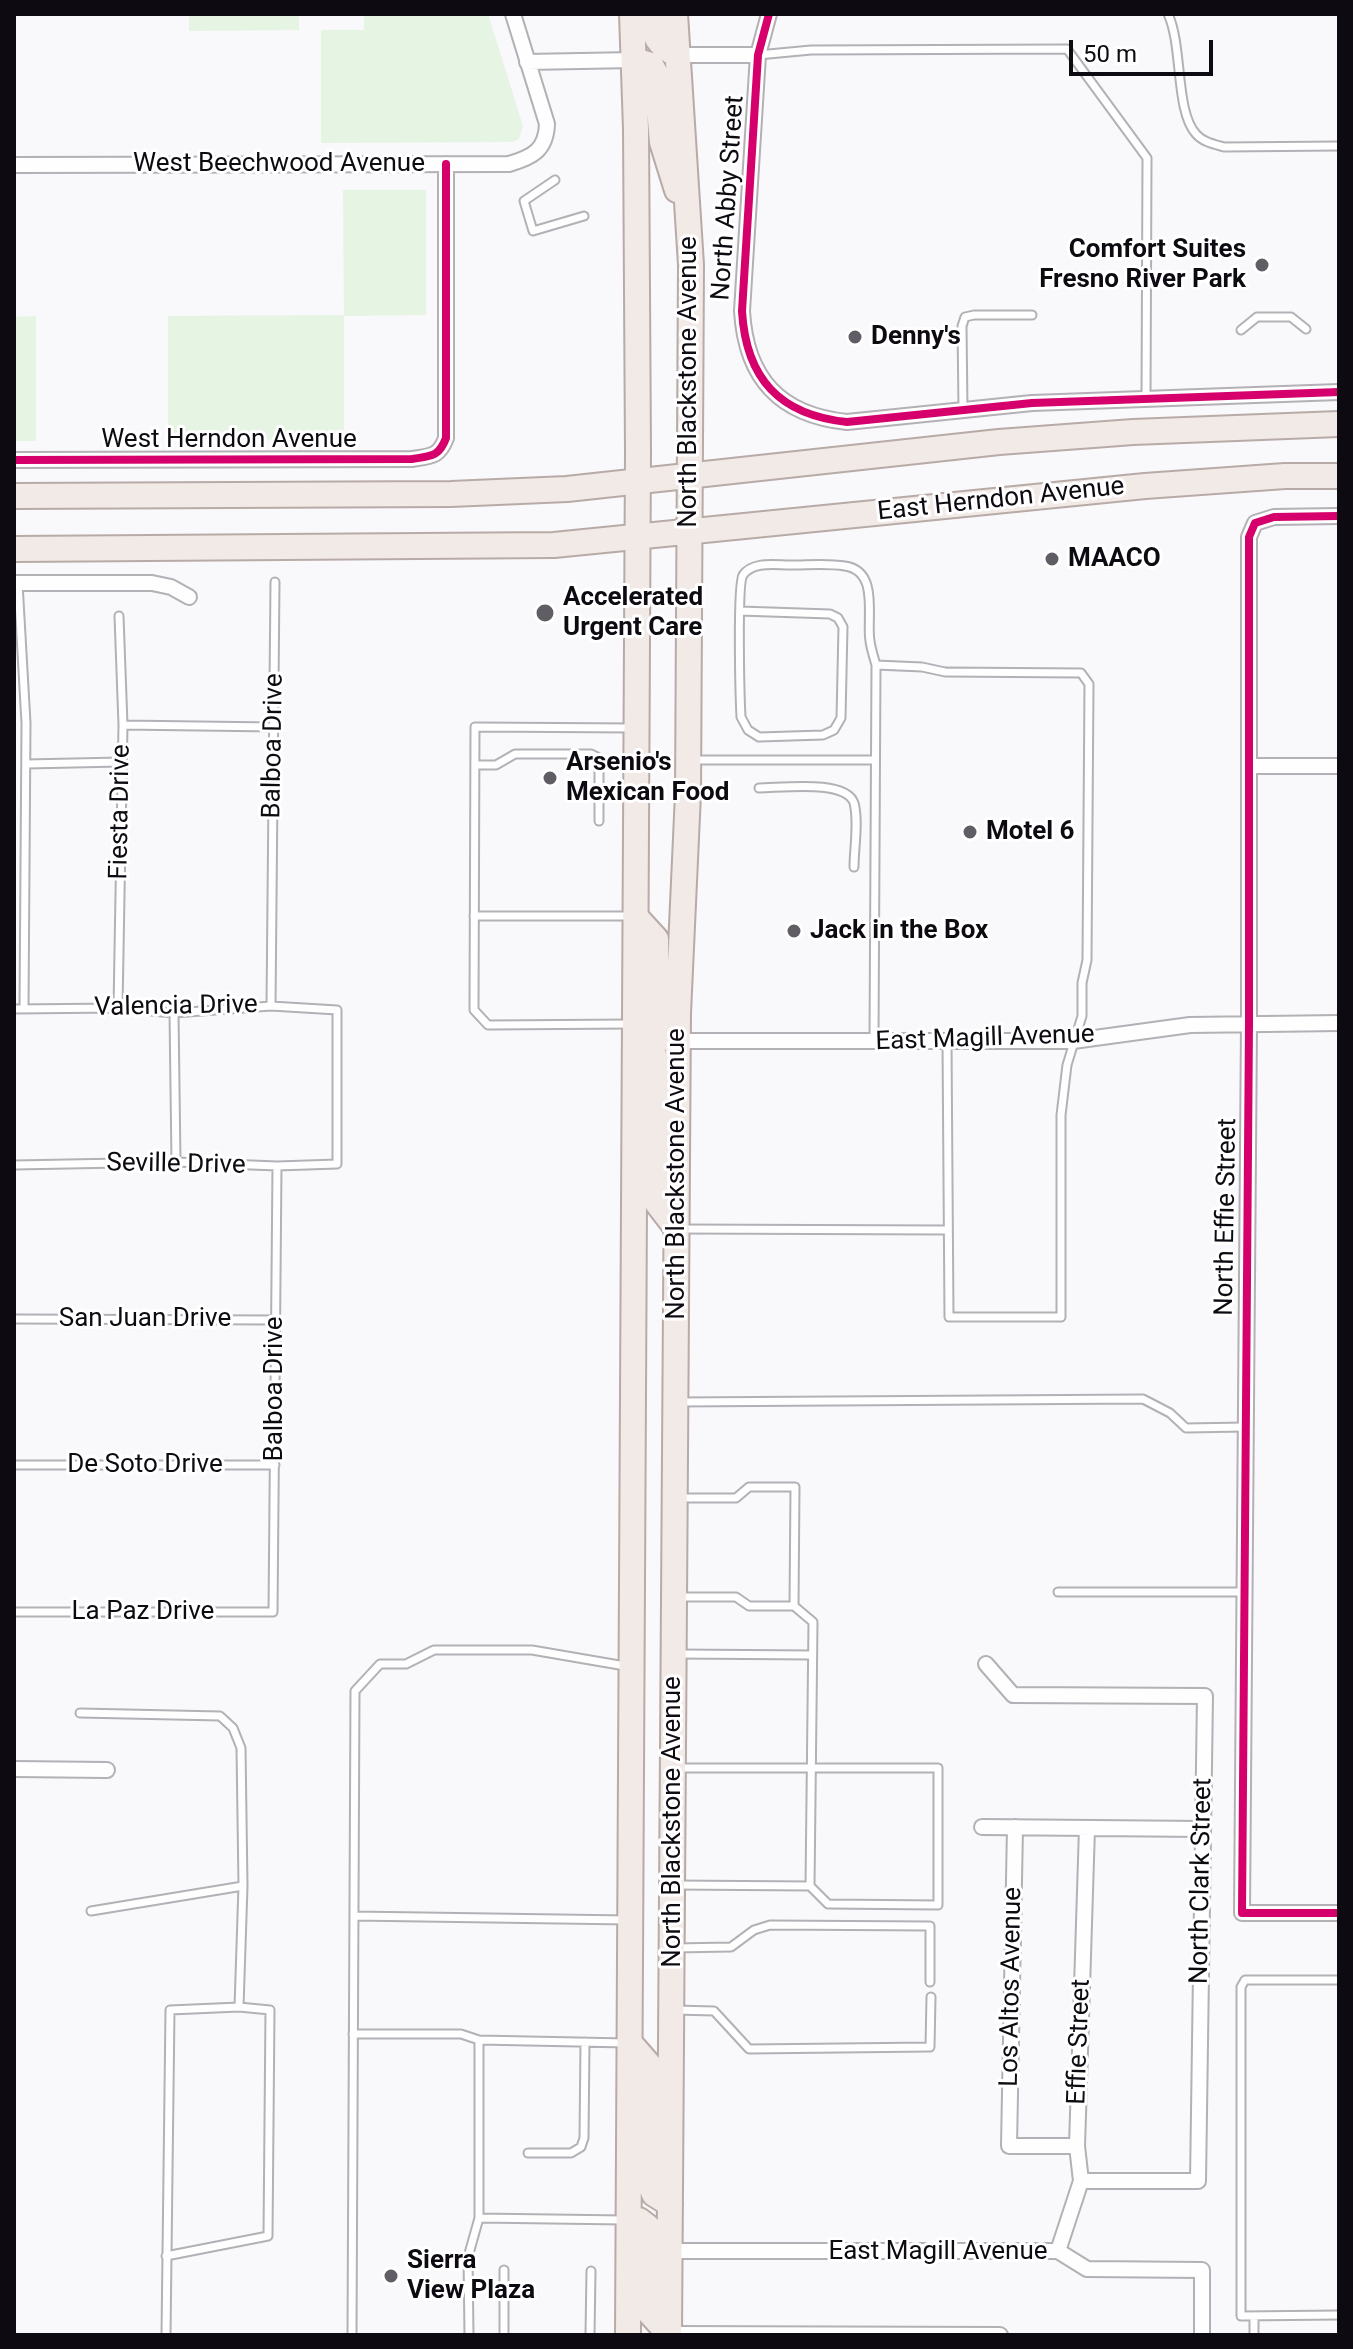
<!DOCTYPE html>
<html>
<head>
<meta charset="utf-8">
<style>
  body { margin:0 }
  #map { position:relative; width:1353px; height:2349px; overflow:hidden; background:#f9f8fb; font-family:Roboto,sans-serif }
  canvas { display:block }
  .frame { position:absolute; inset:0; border:16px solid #0e0a12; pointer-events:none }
  .scale { position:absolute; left:1069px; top:40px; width:144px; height:36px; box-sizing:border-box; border:4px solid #0e0a12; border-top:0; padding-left:10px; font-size:24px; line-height:28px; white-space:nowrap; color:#0e0a12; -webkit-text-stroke:6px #fff; paint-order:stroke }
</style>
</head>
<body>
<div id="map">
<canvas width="1353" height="2349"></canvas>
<div class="frame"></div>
<div class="scale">50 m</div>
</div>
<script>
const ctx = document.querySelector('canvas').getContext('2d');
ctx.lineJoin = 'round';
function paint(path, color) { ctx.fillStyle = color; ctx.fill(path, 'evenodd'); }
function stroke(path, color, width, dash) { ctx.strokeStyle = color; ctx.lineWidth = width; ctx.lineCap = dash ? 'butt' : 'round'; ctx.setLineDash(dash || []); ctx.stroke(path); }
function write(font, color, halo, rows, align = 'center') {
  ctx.font = font + ' Roboto,sans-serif'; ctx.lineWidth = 6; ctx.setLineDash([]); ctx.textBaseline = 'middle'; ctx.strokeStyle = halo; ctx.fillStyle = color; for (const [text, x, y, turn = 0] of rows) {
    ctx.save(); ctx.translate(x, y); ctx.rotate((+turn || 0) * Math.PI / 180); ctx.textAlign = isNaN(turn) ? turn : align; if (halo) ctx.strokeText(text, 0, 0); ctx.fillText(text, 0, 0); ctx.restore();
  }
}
const green = new Path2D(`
  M 189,14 L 299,14 L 299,30 L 189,31 Z
  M 364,14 L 488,14 L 523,126 L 519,139 L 512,142 L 321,143 L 321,30 L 364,30 Z
  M 343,190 L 426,190 L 426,315 L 344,316 L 344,439 L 168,440 L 168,316 L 344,315 Z
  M 36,316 L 36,441 L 14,441 L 14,317 Z`);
const service = new Path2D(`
  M 1168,14 C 1183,46 1175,111 1196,134 C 1203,142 1213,144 1224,147 L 1339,146
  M 758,55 L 811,50 L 1067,49 L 1147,158 L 1146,399
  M 555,180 L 524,201 L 533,231 L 584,216
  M 1241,330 L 1257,317 L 1291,317 L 1306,329
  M 963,409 L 962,326 L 965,317 L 974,315 L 1032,315
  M 18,583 L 26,723 L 24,1008
  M 740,611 L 830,614 L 838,618 L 843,627 L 841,718 L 834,730 L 823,735 L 759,737 L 748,730 L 741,717 C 740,698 737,584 743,575 C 753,561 775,565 790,565 C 808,565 828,563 845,566 C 880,571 866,619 870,641 C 871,649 874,658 876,665 L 874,1040
  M 876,665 L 922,667 L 945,672 L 1081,673 L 1089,684 L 1087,960 L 1082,983 L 1082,1016 L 1067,1065 L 1061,1115 L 1061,1317 L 949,1317 L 947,1042
  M 123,725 L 275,727
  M 693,760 L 875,760
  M 26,764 L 121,762
  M 475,765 L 496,765 L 515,754 L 591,754 L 597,757 L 599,762 L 599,821
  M 759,788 C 781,788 846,779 854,803 C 859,822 854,848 854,867
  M 474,916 L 632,916
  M 271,1006 L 275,582
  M 118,1008 L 123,725 L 119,616
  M 14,1009 L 118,1008 L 174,1013 L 271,1006 L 337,1010 L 337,1164 L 277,1166 L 176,1162 L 14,1165
  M 174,1013 L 176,1162
  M 633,1024 L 488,1025 L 474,1010 L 475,727 L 634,728
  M 679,1229 L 948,1230
  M 14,1319 L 275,1320
  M 678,1402 L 1143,1399 L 1170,1413 L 1186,1428 L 1245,1427
  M 14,1465 L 275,1465
  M 680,1498 L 736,1498 L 749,1487 L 795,1487 L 794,1606
  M 1058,1592 L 1244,1592
  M 14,1612 L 273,1612 L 277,1166
  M 679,1654 L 812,1655
  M 80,1713 L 220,1716 L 233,1728 L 241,1748 L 243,1886 L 239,2007
  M 676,1768 L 938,1768 L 938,1905 L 828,1904 L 810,1886
  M 675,1885 L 810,1886 L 813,1622 L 794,1606 L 749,1606 L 736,1597 L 680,1597
  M 91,1911 L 243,1886
  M 354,1916 L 628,1920
  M 674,1948 L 731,1947 L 754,1930 L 770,1925 L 930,1926 L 930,1982
  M 1339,1980 L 1245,1980 L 1241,1987 L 1241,2316 L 1339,2315
  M 674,2010 L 714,2011 L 749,2049 L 930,2047 L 931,1997
  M 353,2034 L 461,2034 L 479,2040
  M 528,2153 L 571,2153 L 581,2147 L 584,2138 L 585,2042
  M 479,2218 L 624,2220
  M 166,2256 L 268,2236 L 270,2010 L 239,2007 L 170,2010 L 166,2335
  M 352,2335 L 355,1691 L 380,1664 L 406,1664 L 434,1650 L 532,1650 L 625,1666
  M 469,2335 L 468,2257 L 479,2218 L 479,2040 L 627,2043
  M 504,2335 L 504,2270
  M 590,2335 L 591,2271
  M 1254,2335 L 1254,2316`);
const minor = new Path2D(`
  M 769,14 L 758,55 L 742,311 C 746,379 780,415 847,422 L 1032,403 L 1339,392
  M 677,55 L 758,55
  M 527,62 L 634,60
  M 14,165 L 509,164 C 533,157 546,150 547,124 L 513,14
  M 14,460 L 412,459 C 431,456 439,457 446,438 L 446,164
  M 1339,516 L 1274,517 L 1255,523 L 1249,537 L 1249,1024 L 1242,1913 L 1339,1913
  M 14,583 L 152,583 L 171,587 L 189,597
  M 1249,766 L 1339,766
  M 678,1041 L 1073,1041 L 1190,1025 L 1339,1023
  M 986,1664 L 1013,1695 L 1205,1696 L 1198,2181 L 1081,2181
  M 14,1769 L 107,1770
  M 982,1827 L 1203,1829
  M 1015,1827 L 1009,2146 L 1077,2146
  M 670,2251 L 1058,2251 L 1087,2269 L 1202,2270 L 1202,2335
  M 1058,2251 L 1081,2181 L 1077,2146 L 1087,1828
  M 669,2334 L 1000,2335`);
const primary = new Path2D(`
  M 651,14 C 652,35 658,45 677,55
  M 634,60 L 651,65 L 656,74 L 662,142 L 677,190
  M 14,496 L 451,494 L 567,489 L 999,442 L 1133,432 L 1339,424
  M 14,549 L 554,545 L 1145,486 L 1285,476 L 1339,476
  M 635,916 L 656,939 L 657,1014 L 659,1024 L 668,1038 L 678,1041
  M 635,1024 L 649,1038 L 657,1067 L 657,1203 L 677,1229
  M 630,2043 L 650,2066 L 650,2184 L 654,2194 L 670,2204
  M 629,2220 L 639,2220 L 648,2227 L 649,2312 L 669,2334
  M 628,2335 L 638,452 L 636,129 L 632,14
  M 669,2335 L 678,1013 L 688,794 L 691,265 L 675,14`);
const cycleway = new Path2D(`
  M 769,14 L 758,55 L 742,311 C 746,379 780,415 847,422 L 1032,403 L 1339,392
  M 14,460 L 412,459 C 431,456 439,457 446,438 L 446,164
  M 1339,516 L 1274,517 L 1255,523 L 1249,537 L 1249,1024 L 1242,1913 L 1339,1913`);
const markers = [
  [1262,265,8,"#605d64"],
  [855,337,8,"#605d64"],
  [1052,559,8,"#605d64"],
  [545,613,10,"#605d64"],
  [550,778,8,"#605d64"],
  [970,832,8,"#605d64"],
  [794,931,8,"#605d64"],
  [391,2276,8,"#605d64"]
];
const streetNames = [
  ["West Beechwood Avenue",279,164],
  ["North Abby Street",729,198,-86],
  ["North Blackstone Avenue",689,382,-90],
  ["West Herndon Avenue",229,440],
  ["East Herndon Avenue",1001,500,-6],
  ["Balboa Drive",274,746,-89],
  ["Fiesta Drive",121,812,-89],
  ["Valencia Drive",176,1007,-1],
  ["East Magill Avenue",985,1039,-2],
  ["Seville Drive",176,1165,1],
  ["North Blackstone Avenue",677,1174,-90],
  ["North Effie Street",1227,1217,-89],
  ["San Juan Drive",145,1319],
  ["Balboa Drive",275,1389,-90],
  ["De Soto Drive",145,1465],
  ["La Paz Drive",143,1612],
  ["North Blackstone Avenue",673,1822,-90],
  ["North Clark Street",1202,1881,-89],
  ["Los Altos Avenue",1012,1987,-89],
  ["Effie Street",1080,2042,-88],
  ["East Magill Avenue",938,2252]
];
const poiNames = [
  ["Comfort Suites",1246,250,"right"],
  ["Fresno River Park",1246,280,"right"],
  ["Denny's",871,337],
  ["MAACO",1068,559],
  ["Accelerated",563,598],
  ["Urgent Care",563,628],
  ["Arsenio's",566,763],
  ["Mexican Food",566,793],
  ["Motel 6",986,832],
  ["Jack in the Box",810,931],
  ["Sierra",407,2261],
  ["View Plaza",407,2291]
];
paint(green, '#e6f4e3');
stroke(service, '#b3b0b6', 11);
stroke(minor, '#b3b0b6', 18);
stroke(primary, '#b8aba7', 28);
stroke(service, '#fefefe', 7);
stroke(minor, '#fefefe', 14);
stroke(primary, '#f1eae7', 24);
stroke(cycleway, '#d6006c', 8);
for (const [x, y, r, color] of markers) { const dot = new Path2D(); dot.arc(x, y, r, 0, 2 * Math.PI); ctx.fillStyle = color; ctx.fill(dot); stroke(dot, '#fff', 3); }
write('26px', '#0e0a12', '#fff', streetNames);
write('bold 26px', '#0e0a12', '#fff', poiNames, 'left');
</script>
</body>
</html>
